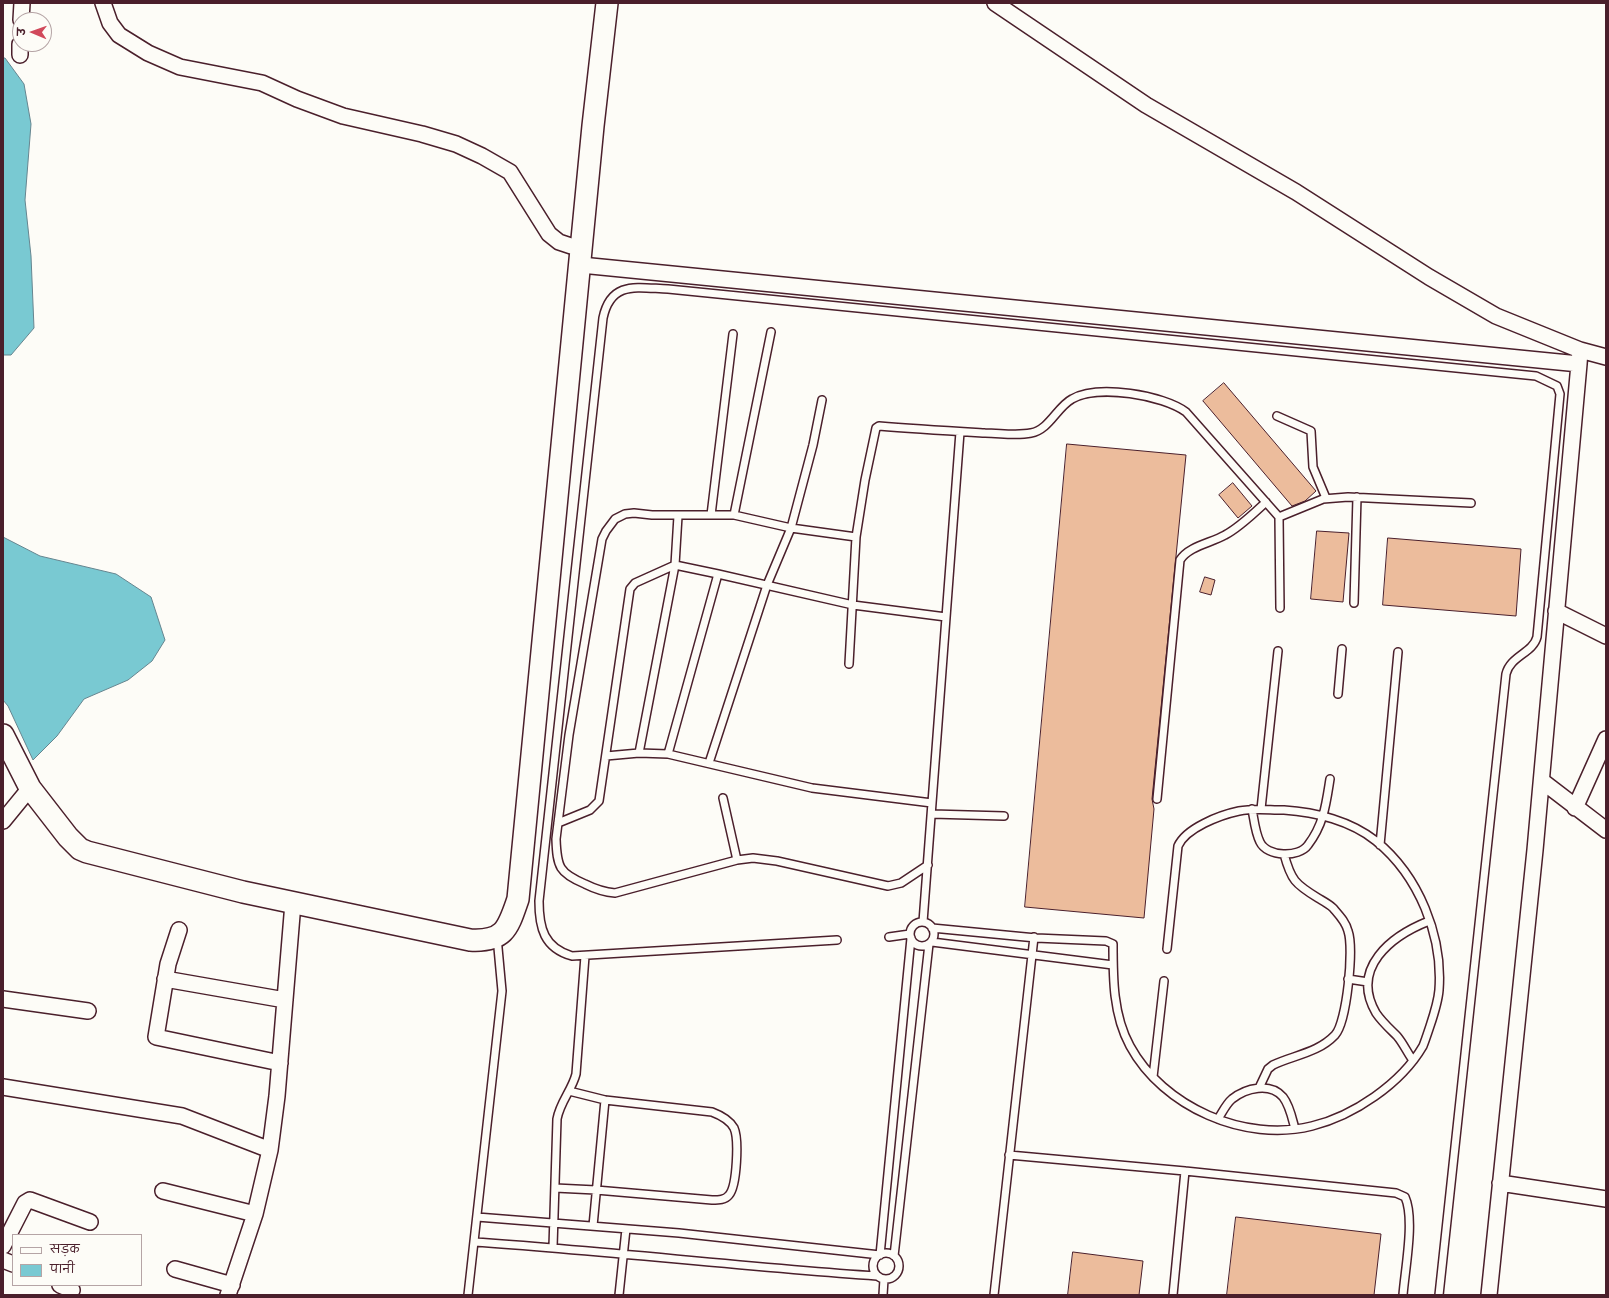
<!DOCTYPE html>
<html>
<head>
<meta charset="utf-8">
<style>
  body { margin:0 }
  #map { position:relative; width:1609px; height:1298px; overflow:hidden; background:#fdfcf7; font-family:Mali,"Playpen Sans Deva",sans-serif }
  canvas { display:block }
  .frame { position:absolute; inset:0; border:4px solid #4a1f2b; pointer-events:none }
  .legend { position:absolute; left:12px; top:1234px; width:130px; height:52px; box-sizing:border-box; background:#fdfcf7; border:1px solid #b5a4a5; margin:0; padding:5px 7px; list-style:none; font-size:12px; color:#4a1f2b }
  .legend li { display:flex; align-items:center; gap:8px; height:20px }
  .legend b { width:20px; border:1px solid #b5a4a5 }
  .north { position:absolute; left:12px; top:12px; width:40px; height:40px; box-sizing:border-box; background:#fdfcf7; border:1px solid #b5a4a5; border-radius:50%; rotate:272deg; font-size:11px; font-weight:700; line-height:16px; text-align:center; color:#4a1f2b }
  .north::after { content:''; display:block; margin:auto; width:14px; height:18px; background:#d1495b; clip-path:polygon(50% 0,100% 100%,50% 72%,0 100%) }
</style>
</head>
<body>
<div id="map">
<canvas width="1609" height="1298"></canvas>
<div class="frame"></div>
<ul class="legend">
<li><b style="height:5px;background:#fdfcf7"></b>सड़क</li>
<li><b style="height:11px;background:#79c9d2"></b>पानी</li>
</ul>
<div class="north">उ</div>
</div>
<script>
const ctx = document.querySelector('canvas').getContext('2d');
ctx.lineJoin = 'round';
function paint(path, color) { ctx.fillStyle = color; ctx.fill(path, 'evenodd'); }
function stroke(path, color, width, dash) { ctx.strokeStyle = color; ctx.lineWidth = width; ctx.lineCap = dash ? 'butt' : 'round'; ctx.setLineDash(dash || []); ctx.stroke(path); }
const water = new Path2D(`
  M 3,58 L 5,58 L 24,84 L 31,124 L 25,200 L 31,256 L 34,328 L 11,355 L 3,355 Z
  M 3,537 L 40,556 L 116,574 L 151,597 L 165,640 L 152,661 L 128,680 L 84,699 L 57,736 L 33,760 L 8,706 L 3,700 Z`);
const building = new Path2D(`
  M 1224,383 L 1316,491 L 1305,501 L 1292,506 L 1203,401 Z
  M 1067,444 L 1186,455 L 1152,799 L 1154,809 L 1144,918 L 1025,907 Z
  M 1233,483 L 1252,506 L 1238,518 L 1219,495 Z
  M 1317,531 L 1349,533 L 1343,602 L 1311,599 Z
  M 1388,538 L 1521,549 L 1516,616 L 1383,605 Z
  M 1205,577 L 1215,580 L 1211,595 L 1200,592 Z
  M 1236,1217 L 1381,1234 L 1374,1295 L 1227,1295 Z
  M 1073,1252 L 1143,1261 L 1139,1295 L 1068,1295 Z`);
const lane = new Path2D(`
  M 1277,416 L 1311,431 L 1313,467 L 1326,498
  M 711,515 L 733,334
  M 734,515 L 771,332
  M 1279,517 L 1323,499 L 1348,497 L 1471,503
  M 856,537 L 791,528 L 734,515 L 652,515 L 634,513 L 625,514 L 615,519 L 606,531 L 602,539 L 569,735 L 556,839 C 557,867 559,873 585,884 C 595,889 603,892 615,893 L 737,860 L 753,858 L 777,861 L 888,886 L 901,883 L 928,865
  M 1354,603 L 1357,497
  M 849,664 L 856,537 L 865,480 L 876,428 L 879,426 C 914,429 950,431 985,433 C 1000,433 1016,436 1031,433 C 1049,430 1057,407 1072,399 C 1098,384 1163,395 1186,412 L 1279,517 L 1280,608
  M 1338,694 L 1342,649
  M 639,753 L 675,565 L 678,516
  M 668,754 L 718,574
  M 606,756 L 639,753 L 668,754 L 812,788 L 932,803
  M 709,763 L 767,585 L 791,528 L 813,445 L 822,400
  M 723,798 L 737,860
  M 1157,799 L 1180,560 C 1189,546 1211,543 1225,535 C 1240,527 1253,514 1266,502
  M 1252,809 C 1254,819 1255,832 1260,842 C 1267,857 1299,858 1308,845 C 1324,824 1326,804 1330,779
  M 1261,809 L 1278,651
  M 932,814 L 1004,816
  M 558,823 L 590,810 L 599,801 L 630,589 L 635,583 L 675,565 L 718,574 L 853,605 L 946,617
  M 1380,845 L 1398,652
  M910 934a12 12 0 1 1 24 0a12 12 0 1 1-24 0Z
  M 923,922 L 960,432
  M 932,928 L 1036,938 L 1106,941 L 1113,944 C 1113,978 1113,1015 1130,1046 C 1163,1107 1245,1143 1312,1126 C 1353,1116 1401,1084 1423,1046 C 1425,1041 1427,1035 1429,1029 C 1433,1017 1438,1003 1439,990 C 1443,936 1419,876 1376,841 C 1351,821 1316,812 1284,810 C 1268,810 1254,808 1239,811 C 1220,815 1186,828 1178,846 L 1167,949
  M 889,937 L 910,934
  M 837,940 L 572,956 C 544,948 539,928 539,901 L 603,318 C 611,280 638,288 668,289 L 1536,376 L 1557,386 L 1560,394 L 1537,637 C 1533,653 1510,656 1506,674 L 1439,1295
  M 932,942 L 1113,965
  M 1348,979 L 1368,982
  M 1412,1059 C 1407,1052 1403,1043 1397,1036 C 1390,1029 1382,1022 1376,1013 C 1350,968 1391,936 1429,921
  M 1153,1077 L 1164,981
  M 1259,1088 L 1268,1069 L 1273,1065 C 1294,1055 1318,1053 1335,1035 C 1347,1022 1354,948 1348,931 C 1346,922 1339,915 1333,908 C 1329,904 1323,901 1318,898 C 1295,884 1291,880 1284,854
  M 1218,1119 C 1222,1113 1226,1104 1232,1099 C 1246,1088 1270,1082 1283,1097 C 1290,1106 1292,1118 1295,1129
  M 1009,1155 L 1185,1171 L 1396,1193 L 1405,1197 C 1415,1219 1405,1269 1403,1295
  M 555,1188 L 596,1190 L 712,1200 C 719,1200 725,1200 729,1195 C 737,1186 739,1139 734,1128 C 729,1119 720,1115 712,1112 L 605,1100 L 569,1091
  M 477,1217 L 679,1233 L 880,1255 L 911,938
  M 593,1226 L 605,1100
  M 474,1242 C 609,1251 743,1267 877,1276
  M 553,1247 L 557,1119 C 560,1102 572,1090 576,1074 L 585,956
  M873 1266a13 13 0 1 1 26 0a13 13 0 1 1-26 0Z
  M 894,1256 L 929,944
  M 468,1295 L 502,991 L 497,937
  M 619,1295 L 626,1229
  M 883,1295 L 884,1279
  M 994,1295 L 1034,937
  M 1173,1295 L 1185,1171`);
const street = new Path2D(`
  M 103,3 L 110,23 L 119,35 L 148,53 L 180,67 L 262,83 L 297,99 L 343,116 L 422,134 L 456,144 L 482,156 L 510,172 L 549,234 L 559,242 L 571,246 L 583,246
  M 995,3 L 1146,105 L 1296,192 L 1429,277 L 1496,316 L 1580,350 L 1579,364
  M 21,20 L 22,3
  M 20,55 L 20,44
  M 581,265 L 1579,364 L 1535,850 L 1489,1295
  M 1580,350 L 1606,357
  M 1556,611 L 1606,636
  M 1542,781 L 1606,830
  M 1575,808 L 1606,739
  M 3,821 L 30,788
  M 179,930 L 168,964 L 156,1037 L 280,1063
  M 165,979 L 285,1000
  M 3,999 L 88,1011
  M 3,1087 L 182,1116 L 270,1150
  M 1500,1183 L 1606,1199
  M 163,1191 L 255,1214
  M 3,1246 L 25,1203 L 30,1200 L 90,1222
  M 3,1260 L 13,1264
  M 175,1269 L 232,1285
  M 60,1285 L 72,1290
  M 228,1295 L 255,1214 L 270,1150 L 277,1096 L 293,903`);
const secondary = new Path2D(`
  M 3,735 L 30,788 L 68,837 L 80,849 L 87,852 L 243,892 L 470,940 C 505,942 508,928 518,899 L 593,126 L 607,3`);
paint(water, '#79c9d2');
stroke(water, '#66858f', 1);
paint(building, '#ecbc9c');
stroke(building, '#4a1f2b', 1);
stroke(lane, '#4a1f2b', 10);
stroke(street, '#4a1f2b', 18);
stroke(secondary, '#4a1f2b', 24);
stroke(lane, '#fdfcf7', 7);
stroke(street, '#fdfcf7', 15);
stroke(secondary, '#fdfcf7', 21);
</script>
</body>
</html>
